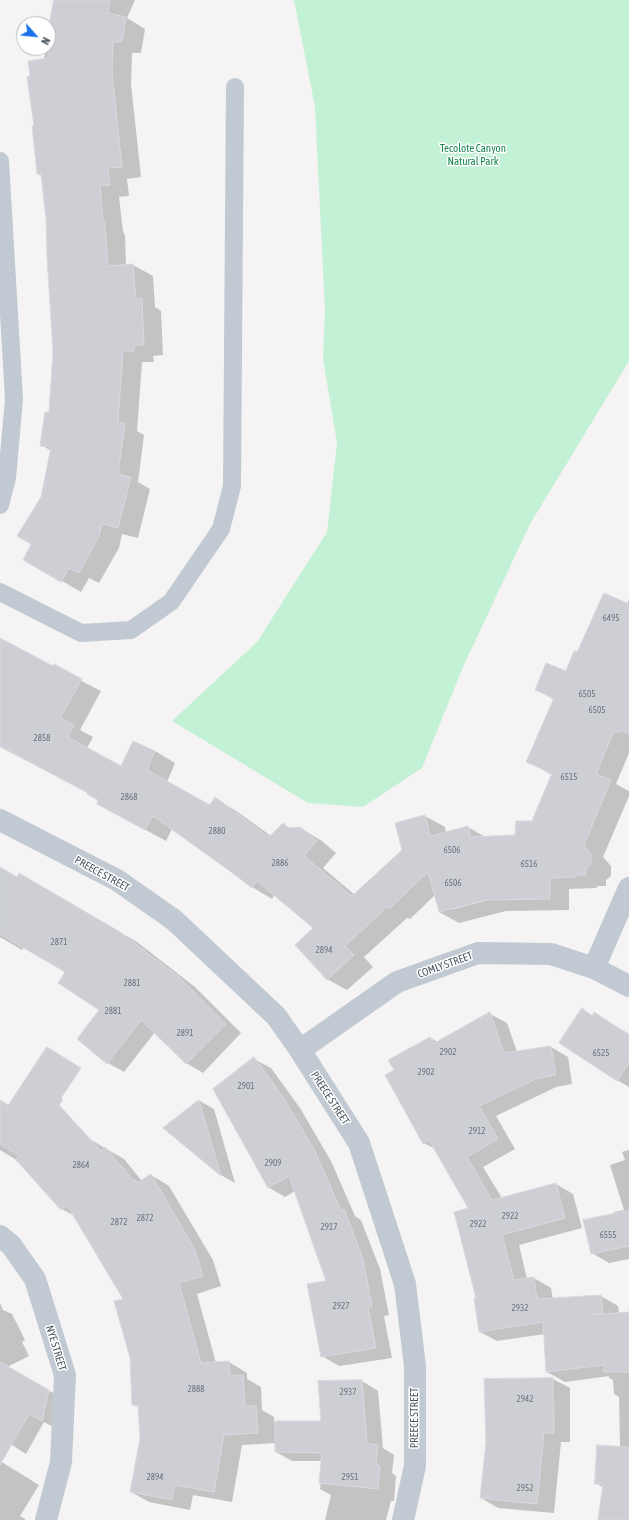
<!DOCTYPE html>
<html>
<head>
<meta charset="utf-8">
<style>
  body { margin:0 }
  #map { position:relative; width:629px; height:1520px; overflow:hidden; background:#f5f3f3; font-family:"Asap Condensed",sans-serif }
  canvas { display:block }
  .north { position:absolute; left:16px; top:16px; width:40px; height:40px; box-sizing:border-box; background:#fff; border:1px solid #b7bbc0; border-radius:50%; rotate:117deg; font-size:11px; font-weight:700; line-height:16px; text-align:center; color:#4a5661 }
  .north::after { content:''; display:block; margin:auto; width:14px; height:18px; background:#1a73e8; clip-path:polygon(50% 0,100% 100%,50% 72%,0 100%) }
</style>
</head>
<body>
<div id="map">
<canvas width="629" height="1520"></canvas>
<div class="north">N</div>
</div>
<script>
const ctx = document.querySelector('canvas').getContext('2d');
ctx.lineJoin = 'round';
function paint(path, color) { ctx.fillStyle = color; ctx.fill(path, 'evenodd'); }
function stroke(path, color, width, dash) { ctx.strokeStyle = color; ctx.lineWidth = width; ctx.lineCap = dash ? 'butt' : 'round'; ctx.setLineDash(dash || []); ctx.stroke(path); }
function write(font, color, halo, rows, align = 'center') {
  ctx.font = font + ' "Asap Condensed",sans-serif'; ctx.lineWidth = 3; ctx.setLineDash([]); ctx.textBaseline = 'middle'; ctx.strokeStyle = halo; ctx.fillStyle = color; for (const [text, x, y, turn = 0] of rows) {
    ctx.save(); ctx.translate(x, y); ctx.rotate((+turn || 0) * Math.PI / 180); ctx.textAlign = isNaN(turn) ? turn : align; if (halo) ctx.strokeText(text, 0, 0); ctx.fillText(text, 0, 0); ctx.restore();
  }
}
const green = new Path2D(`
  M 294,0 L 629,0 L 629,361 L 530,524 L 463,667 L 422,768 L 363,807 L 308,803 L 172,721 L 257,642 L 327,532 L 337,443 L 323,359 L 325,310 L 315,107 Z`);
const shadow = new Path2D(`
  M 55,0 L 135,0 L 127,18 L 145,29 L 141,53 L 132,53 L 131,84 L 141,177 L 127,179 L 129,196 L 119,197 L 123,231 L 125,236 L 126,265 L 133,265 L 153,276 L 155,307 L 161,311 L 163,355 L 153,356 L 154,362 L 142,362 L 137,431 L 144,435 L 138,482 L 150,489 L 138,538 L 122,534 L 119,548 L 99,583 L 89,578 L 81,592 L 24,559 L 32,544 L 51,451 L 42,445 L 50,414 L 54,352 L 47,219 L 42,176 L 38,174 L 31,77 L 44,60 L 46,48 L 48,48 L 48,36 Z
  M 629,599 L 629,753 L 616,784 L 629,791 L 629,796 L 603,857 L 611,866 L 611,876 L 606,880 L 606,886 L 598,886 L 596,888 L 569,889 L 569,910 L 506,911 L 459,923 L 439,912 L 435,895 L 410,919 L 407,918 L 364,957 L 373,967 L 347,990 L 327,979 L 315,928 L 275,894 L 272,899 L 252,887 L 172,829 L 166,841 L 118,815 L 100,800 L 88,793 L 0,747 L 0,639 L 101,691 L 80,730 L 93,737 L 87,748 L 122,768 L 155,751 L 175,763 L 167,782 L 210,806 L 215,799 L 235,810 L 271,836 L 283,824 L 290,829 L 302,829 L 322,841 L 336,853 L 323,868 L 355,895 L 403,851 L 425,816 L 445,827 L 446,833 L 468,827 L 485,837 L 516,836 L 533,822 L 552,775 L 528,762 L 554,700 L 536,689 L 566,673 L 578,653 L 627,604 ZM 490,897 L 491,899 L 454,909 L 454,907 Z
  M 0,868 L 17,878 L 20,874 L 137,942 L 195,987 L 241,1033 L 203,1073 L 186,1063 L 155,1032 L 124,1072 L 108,1063 L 78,1039 L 101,1010 L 67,971 L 24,947 L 22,950 L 0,937 Z
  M 582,1010 L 593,1016 L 595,1013 L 629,1034 L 629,1087 L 617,1080 Z
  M 490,1014 L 507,1023 L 517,1052 L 551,1047 L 568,1057 L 572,1084 L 556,1087 L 496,1116 L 515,1149 L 483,1167 L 502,1198 L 556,1184 L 573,1194 L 582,1228 L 519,1245 L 527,1279 L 534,1278 L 551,1288 L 553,1299 L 601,1296 L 618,1306 L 619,1313 L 629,1313 L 629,1520 L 599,1520 L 604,1488 L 596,1483 L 620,1447 L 619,1397 L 614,1394 L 613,1380 L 609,1378 L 609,1376 L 565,1382 L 547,1372 L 545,1334 L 497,1341 L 480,1332 L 469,1209 L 435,1149 L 424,1143 L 395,1071 L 430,1038 L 438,1042 Z
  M 254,1059 L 271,1068 L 300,1108 L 331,1161 L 355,1216 L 361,1220 L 380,1269 L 389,1315 L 384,1316 L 392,1358 L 339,1366 L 322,1356 L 328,1281 L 295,1191 L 285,1197 L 268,1187 Z
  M 0,1100 L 9,1106 L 86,1137 L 124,1159 L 142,1181 L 151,1175 L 169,1186 L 213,1260 L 221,1286 L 197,1294 L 216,1363 L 229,1362 L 247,1373 L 247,1379 L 261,1387 L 262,1410 L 274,1417 L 274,1422 L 322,1422 L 362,1381 L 378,1391 L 383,1448 L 394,1455 L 392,1473 L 396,1476 L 394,1501 L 391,1501 L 386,1520 L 325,1520 L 331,1495 L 320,1489 L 323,1461 L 292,1461 L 276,1452 L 276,1443 L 242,1445 L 232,1502 L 193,1495 L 190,1510 L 149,1502 L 131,1492 L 141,1439 L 139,1407 L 133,1404 L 131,1358 L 124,1299 L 76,1217 L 62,1209 L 20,1162 L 0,1150 Z
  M 200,1101 L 214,1109 L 235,1183 L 221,1175 L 164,1128 Z
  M 629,1150 L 629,1259 L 609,1263 L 592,1253 L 614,1215 L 614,1212 L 624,1210 L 610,1165 L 625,1160 L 622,1152 Z
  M 0,1303 L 3,1310 L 12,1314 L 25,1340 L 22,1342 L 29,1356 L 7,1367 L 64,1399 L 57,1429 L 44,1422 L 26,1454 L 12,1445 L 0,1422 Z
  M 553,1379 L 570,1388 L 570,1442 L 561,1442 L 554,1513 L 498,1508 L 481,1498 Z
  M 0,1461 L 39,1485 L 20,1516 L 25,1519 L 25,1520 L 0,1520 Z`);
const building = new Path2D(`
  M 54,0 L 110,0 L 108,13 L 126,17 L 122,42 L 113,42 L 112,72 L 122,167 L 108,168 L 110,185 L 100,186 L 103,219 L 105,224 L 108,266 L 133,264 L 136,299 L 142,298 L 144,345 L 134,345 L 134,351 L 123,351 L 118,422 L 125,423 L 118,474 L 131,477 L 118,528 L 102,524 L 99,536 L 79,573 L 69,568 L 61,582 L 23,560 L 31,544 L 17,536 L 41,497 L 51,447 L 40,446 L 45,412 L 49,412 L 53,352 L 47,256 L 46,219 L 41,174 L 37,174 L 32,126 L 34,126 L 27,77 L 30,76 L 28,61 L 48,58 L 48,30 Z
  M 604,593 L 629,604 L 629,734 L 620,730 L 620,733 L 614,731 L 596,774 L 611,780 L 584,845 L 591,854 L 591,864 L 586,869 L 586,875 L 578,875 L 576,877 L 550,878 L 550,899 L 486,900 L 439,912 L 428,872 L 389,909 L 387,907 L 345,946 L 354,955 L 327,980 L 295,945 L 313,928 L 257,881 L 252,888 L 234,874 L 153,816 L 145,830 L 97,804 L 98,800 L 87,794 L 88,793 L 0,746 L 0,638 L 53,666 L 54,664 L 82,679 L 60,718 L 74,725 L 68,737 L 121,766 L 133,741 L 155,751 L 147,770 L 210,805 L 215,797 L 269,837 L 283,823 L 289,828 L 297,827 L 302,828 L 317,841 L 304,856 L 352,896 L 402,850 L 395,823 L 425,815 L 430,836 L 468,826 L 471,837 L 515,835 L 516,821 L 532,821 L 552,773 L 526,762 L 554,698 L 535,690 L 546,663 L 566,671 L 574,651 L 577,652 Z
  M 0,867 L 17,877 L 19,873 L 120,932 L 179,977 L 226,1024 L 186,1064 L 141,1020 L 107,1064 L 77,1039 L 99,1010 L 58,983 L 65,972 L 0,934 Z
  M 582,1008 L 592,1016 L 594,1012 L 629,1035 L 629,1063 L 617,1081 L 559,1043 Z
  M 490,1012 L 504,1053 L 551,1046 L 556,1075 L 538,1078 L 479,1106 L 498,1139 L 467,1157 L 492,1200 L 556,1183 L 565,1218 L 502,1235 L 514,1280 L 534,1277 L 537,1299 L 601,1295 L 603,1313 L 589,1315 L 629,1312 L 629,1372 L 604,1372 L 604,1365 L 546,1372 L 543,1322 L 479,1332 L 474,1298 L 476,1298 L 454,1212 L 468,1208 L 429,1140 L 423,1144 L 385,1075 L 394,1070 L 388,1060 L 430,1037 L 434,1043 Z
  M 47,1047 L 81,1068 L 61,1098 L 63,1100 L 59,1105 L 101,1151 L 105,1147 L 134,1181 L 135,1180 L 137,1183 L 151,1174 L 195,1250 L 203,1276 L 179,1283 L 201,1363 L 229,1361 L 230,1376 L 243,1375 L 245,1406 L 256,1406 L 258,1433 L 224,1435 L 214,1492 L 175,1485 L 172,1500 L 130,1492 L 140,1439 L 138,1406 L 132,1405 L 130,1358 L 114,1301 L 123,1299 L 67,1205 L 61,1210 L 16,1160 L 19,1156 L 0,1144 L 0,1100 L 8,1105 Z
  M 254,1057 L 283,1097 L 315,1151 L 341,1211 L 344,1209 L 363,1259 L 372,1306 L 368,1307 L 376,1348 L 321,1357 L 307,1284 L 326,1281 L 289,1176 L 268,1188 L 213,1089 Z
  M 199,1100 L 221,1176 L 163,1128 Z
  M 629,1211 L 629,1246 L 591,1254 L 583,1220 Z
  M 0,1362 L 49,1390 L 42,1421 L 29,1414 L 0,1465 Z
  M 553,1378 L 554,1433 L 544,1433 L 537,1504 L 480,1498 L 486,1442 L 484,1379 Z
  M 362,1380 L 367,1443 L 378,1445 L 376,1465 L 380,1466 L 378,1489 L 319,1483 L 322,1453 L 275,1452 L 275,1421 L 321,1421 L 318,1381 Z
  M 597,1445 L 629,1447 L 629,1520 L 598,1520 L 603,1484 L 595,1484 Z`);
const lane = new Path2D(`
  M 0,161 L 14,399 L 7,478 L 0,505
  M 0,592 L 81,633 L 131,630 L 171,602 L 221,529 L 232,486 L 235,87`);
const street = new Path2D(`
  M 0,820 L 117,880 L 174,920 L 276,1016 L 300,1050 L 359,1143 L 405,1284 L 415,1366 L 415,1466 L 403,1520
  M 594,968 L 629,888
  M 300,1050 L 397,982 L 478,953 L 551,954 L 594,968 L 629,986
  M 0,1236 L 11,1245 L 35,1279 L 65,1375 L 61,1462 L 46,1520`);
const numberNames = [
  ["6495",611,618],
  ["6505",587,694],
  ["6505",597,710],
  ["2858",42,738],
  ["6515",569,777],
  ["2868",129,797],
  ["2880",217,831],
  ["6506",452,850],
  ["2886",280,863],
  ["6516",529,864],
  ["6506",453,883],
  ["2871",59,942],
  ["2894",324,950],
  ["2881",132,983],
  ["2881",113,1011],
  ["2891",185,1033],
  ["2902",448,1052],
  ["6525",601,1053],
  ["2902",426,1072],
  ["2901",246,1086],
  ["2912",477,1131],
  ["2909",273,1163],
  ["2864",81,1165],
  ["2922",510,1216],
  ["2872",145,1218],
  ["2872",119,1222],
  ["2922",478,1224],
  ["2917",329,1227],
  ["6555",608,1235],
  ["2927",341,1306],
  ["2932",520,1308],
  ["2888",196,1389],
  ["2937",348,1392],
  ["2942",525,1399],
  ["2894",155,1477],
  ["2951",350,1477],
  ["2952",525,1488]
];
const parkNames = [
  ["Tecolote Canyon",473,149],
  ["Natural Park",473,162]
];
const streetNames = [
  ["PREECE STREET",102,874,29],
  ["COMLY STREET",445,965,-20],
  ["PREECE STREET",330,1098,57],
  ["NYE STREET",56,1348,73],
  ["PREECE STREET",415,1418,-90]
];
paint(green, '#c3f1d5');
paint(shadow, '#0003');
paint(building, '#cdcfd5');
stroke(building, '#d7d9de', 1);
stroke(lane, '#c1cad2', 18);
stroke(street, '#c1cad2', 22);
write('9px', '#6b747e', null, numberNames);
write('11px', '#17864f', '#fff', parkNames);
write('11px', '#4a5661', '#fff', streetNames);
</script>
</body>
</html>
